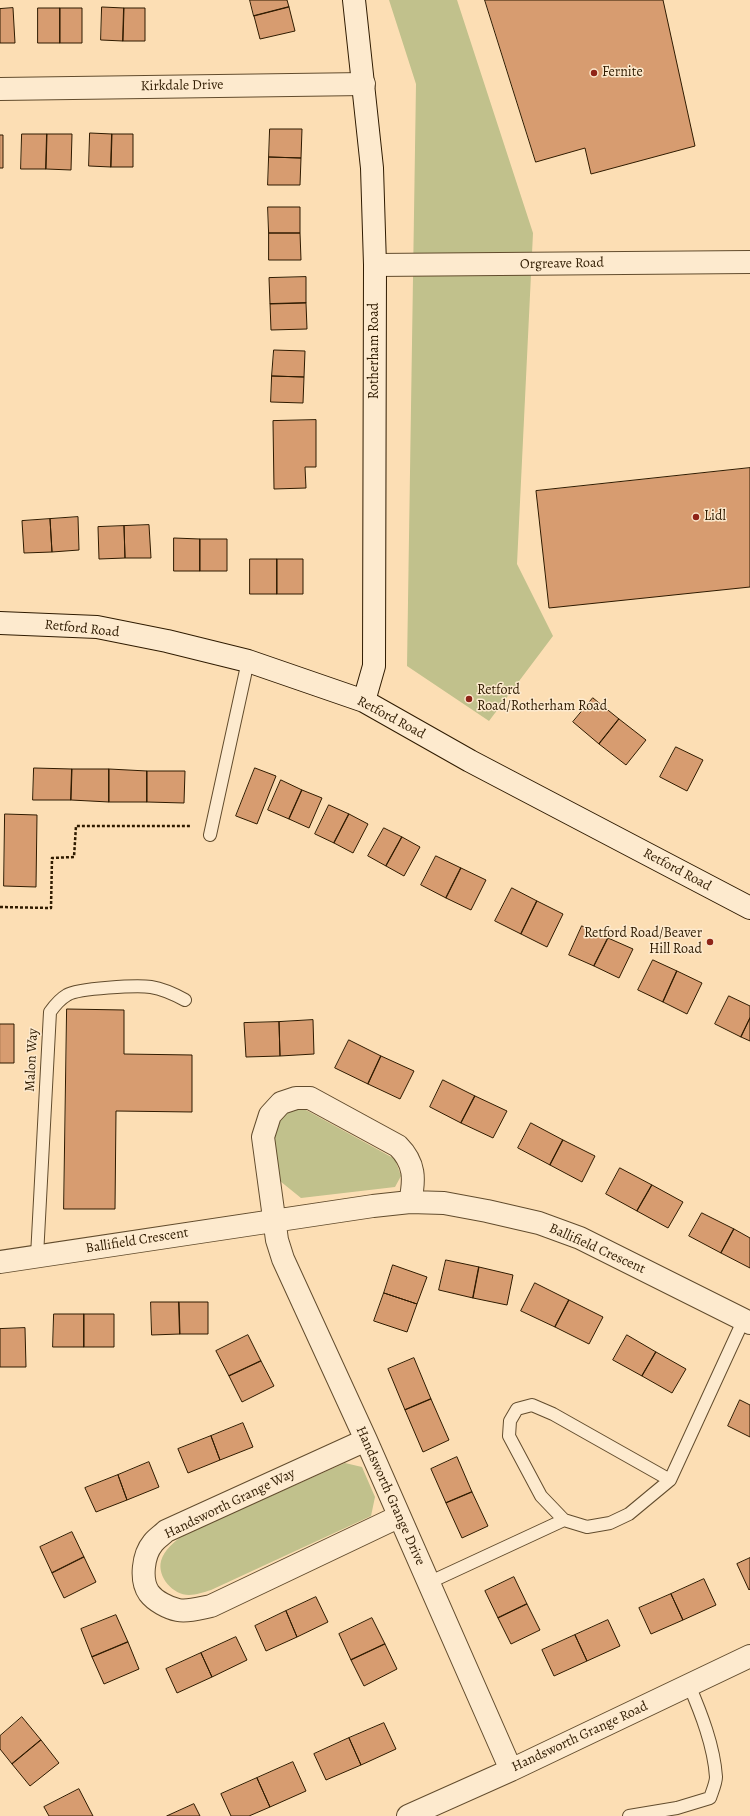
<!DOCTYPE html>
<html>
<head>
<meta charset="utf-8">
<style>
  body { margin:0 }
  canvas { display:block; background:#fcdeb4 }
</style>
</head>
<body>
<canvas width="750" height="1816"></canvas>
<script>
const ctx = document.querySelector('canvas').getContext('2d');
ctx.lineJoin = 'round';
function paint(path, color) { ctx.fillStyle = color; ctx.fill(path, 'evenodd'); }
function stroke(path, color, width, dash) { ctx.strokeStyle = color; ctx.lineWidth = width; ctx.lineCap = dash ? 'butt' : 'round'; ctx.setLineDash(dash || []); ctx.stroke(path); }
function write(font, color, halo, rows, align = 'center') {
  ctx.font = font + ' Alegreya,serif'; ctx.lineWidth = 3; ctx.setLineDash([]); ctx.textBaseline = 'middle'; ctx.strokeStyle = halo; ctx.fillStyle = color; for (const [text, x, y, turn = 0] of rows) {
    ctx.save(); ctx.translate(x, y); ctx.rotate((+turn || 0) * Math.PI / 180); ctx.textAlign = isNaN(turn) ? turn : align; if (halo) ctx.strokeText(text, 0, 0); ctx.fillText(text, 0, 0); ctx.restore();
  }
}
const green = new Path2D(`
  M 389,0 L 457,0 L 533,233 L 517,564 L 553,636 L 489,721 L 407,666 L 416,84 Z
  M 288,1110 L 306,1110 L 395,1159 L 401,1176 L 395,1187 L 301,1198 L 280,1181 L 272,1135 L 280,1120 Z
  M 345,1463 L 362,1467 L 375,1497 L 371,1516 L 211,1590 C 204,1592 196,1595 189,1595 C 173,1595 157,1577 161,1561 C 164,1550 174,1542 183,1535 Z`);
const building = new Path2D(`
  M 250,0 L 287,0 L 289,7 L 254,16 Z
  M 485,0 L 663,0 L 695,146 L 591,174 L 585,148 L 536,162 Z
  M 102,7 L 124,8 L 123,41 L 101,40 Z
  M 289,7 L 295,31 L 260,39 L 254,16 Z
  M 13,8 L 15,43 L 0,43 L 0,9 Z
  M 38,8 L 60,8 L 60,43 L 38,43 Z
  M 60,8 L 82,8 L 82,43 L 60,43 Z
  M 124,8 L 145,8 L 145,41 L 123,41 Z
  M 270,129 L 302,129 L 301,158 L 269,157 Z
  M 90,133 L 112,134 L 111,167 L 89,166 Z
  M 22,134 L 47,134 L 46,169 L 21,169 Z
  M 47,134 L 72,134 L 71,170 L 46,169 Z
  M 112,134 L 133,134 L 133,167 L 111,167 Z
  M 0,135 L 3,135 L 3,168 L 0,168 Z
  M 269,157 L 301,158 L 300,185 L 268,185 Z
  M 268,207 L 300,207 L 300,233 L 269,233 Z
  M 269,233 L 300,233 L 301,260 L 269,260 Z
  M 306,277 L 306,303 L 270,304 L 269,278 Z
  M 306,303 L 307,329 L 271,330 L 270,304 Z
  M 274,350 L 305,351 L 304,377 L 272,376 Z
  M 272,376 L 304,377 L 303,403 L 271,402 Z
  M 316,420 L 316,467 L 305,467 L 306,488 L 274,489 L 273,421 Z
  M 750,468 L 750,587 L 549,608 L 536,491 Z
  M 78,517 L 79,550 L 52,552 L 50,519 Z
  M 50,519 L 52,552 L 24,553 L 22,521 Z
  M 149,525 L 151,558 L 125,558 L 124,526 Z
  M 124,526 L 125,558 L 99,559 L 98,527 Z
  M 174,538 L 200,539 L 200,571 L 174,571 Z
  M 200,539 L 227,539 L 227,571 L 200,571 Z
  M 250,559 L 277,559 L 277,594 L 250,594 Z
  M 277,559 L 303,559 L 303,594 L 277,594 Z
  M 593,698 L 619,719 L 599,744 L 573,722 Z
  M 619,719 L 646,740 L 626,765 L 599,744 Z
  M 676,747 L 703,760 L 687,791 L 660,777 Z
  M 34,768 L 72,769 L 71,800 L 33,800 Z
  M 255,768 L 276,776 L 257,824 L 236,816 Z
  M 72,769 L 109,769 L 109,802 L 71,800 Z
  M 109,769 L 147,771 L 147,802 L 109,802 Z
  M 147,771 L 185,771 L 184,803 L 147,802 Z
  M 281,780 L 302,790 L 289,819 L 268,810 Z
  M 302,790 L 322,798 L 309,828 L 289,819 Z
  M 329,805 L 349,814 L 334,843 L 315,834 Z
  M 5,814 L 37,815 L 36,887 L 4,886 Z
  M 349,814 L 368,824 L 353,853 L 334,843 Z
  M 384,828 L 402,837 L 386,866 L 368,856 Z
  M 402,837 L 420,847 L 404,876 L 386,866 Z
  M 436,856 L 461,868 L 446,898 L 421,885 Z
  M 461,868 L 486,880 L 471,910 L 446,898 Z
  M 512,888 L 537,901 L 521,934 L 495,921 Z
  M 537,901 L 563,914 L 547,947 L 521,934 Z
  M 582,926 L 608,938 L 594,966 L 569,955 Z
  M 608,938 L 633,949 L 619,978 L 594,966 Z
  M 653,960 L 677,971 L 663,1002 L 638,990 Z
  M 677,971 L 702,983 L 687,1014 L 663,1002 Z
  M 729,996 L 750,1006 L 750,1018 L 741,1037 L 715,1024 Z
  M 67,1009 L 124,1010 L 124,1054 L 192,1055 L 192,1112 L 116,1111 L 115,1209 L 64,1209 Z
  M 750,1018 L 750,1041 L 741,1037 Z
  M 313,1020 L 314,1054 L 280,1056 L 279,1022 Z
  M 279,1022 L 280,1056 L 246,1057 L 244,1023 Z
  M 0,1024 L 14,1024 L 14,1063 L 0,1063 Z
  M 349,1040 L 381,1056 L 368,1084 L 335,1068 Z
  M 381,1056 L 414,1071 L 400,1099 L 368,1084 Z
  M 443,1080 L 475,1096 L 461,1123 L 430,1107 Z
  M 475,1096 L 507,1111 L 493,1138 L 461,1123 Z
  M 531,1123 L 563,1140 L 550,1165 L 518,1148 Z
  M 563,1140 L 595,1156 L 582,1182 L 550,1165 Z
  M 620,1168 L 652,1185 L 637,1211 L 606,1194 Z
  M 652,1185 L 683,1202 L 668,1228 L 637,1211 Z
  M 702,1213 L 734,1229 L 721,1253 L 689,1236 Z
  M 734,1229 L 750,1238 L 750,1268 L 721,1253 Z
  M 446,1260 L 479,1267 L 473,1298 L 439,1290 Z
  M 393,1265 L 427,1277 L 417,1304 L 384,1293 Z
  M 479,1267 L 513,1275 L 507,1305 L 473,1298 Z
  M 535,1283 L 569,1300 L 555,1327 L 521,1311 Z
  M 384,1293 L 417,1304 L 407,1332 L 374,1321 Z
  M 569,1300 L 603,1317 L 589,1344 L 555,1327 Z
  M 151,1302 L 179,1302 L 180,1334 L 152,1335 Z
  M 179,1302 L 208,1302 L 208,1334 L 180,1334 Z
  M 54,1314 L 84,1314 L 84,1347 L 53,1347 Z
  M 84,1314 L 114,1314 L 114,1347 L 84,1347 Z
  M 25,1328 L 26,1367 L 0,1367 L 0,1329 Z
  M 248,1335 L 261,1361 L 229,1376 L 216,1351 Z
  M 627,1335 L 656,1352 L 642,1376 L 613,1360 Z
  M 656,1352 L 686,1369 L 672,1393 L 642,1376 Z
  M 414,1358 L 431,1399 L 405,1410 L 388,1369 Z
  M 261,1361 L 274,1386 L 242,1402 L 229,1376 Z
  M 431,1399 L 449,1440 L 423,1452 L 405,1410 Z
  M 740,1400 L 750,1405 L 750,1437 L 728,1426 Z
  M 243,1423 L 253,1447 L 220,1460 L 211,1436 Z
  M 211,1436 L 220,1460 L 188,1473 L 178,1449 Z
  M 457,1457 L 472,1492 L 446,1503 L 431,1469 Z
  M 149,1462 L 159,1487 L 127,1500 L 118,1475 Z
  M 118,1475 L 127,1500 L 96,1512 L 85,1488 Z
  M 472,1492 L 488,1526 L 462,1538 L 446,1503 Z
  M 72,1532 L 84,1557 L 52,1573 L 40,1547 Z
  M 84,1557 L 96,1582 L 64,1598 L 52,1573 Z
  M 750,1558 L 750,1589 L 749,1590 L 737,1564 Z
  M 514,1577 L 527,1604 L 498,1618 L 485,1591 Z
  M 704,1579 L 716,1605 L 683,1620 L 671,1594 Z
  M 671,1594 L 683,1620 L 651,1634 L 639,1608 Z
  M 316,1597 L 328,1622 L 297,1637 L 286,1611 Z
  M 527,1604 L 540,1630 L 511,1644 L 498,1618 Z
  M 286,1611 L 297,1637 L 266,1651 L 255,1626 Z
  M 116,1615 L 128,1642 L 92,1657 L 81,1629 Z
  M 372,1618 L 385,1644 L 351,1660 L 339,1634 Z
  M 608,1620 L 620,1646 L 587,1661 L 575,1635 Z
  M 575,1635 L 587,1661 L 554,1676 L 542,1650 Z
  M 236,1637 L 247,1660 L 212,1677 L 201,1653 Z
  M 128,1642 L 139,1669 L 104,1684 L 92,1657 Z
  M 385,1644 L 397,1669 L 364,1686 L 351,1660 Z
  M 201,1653 L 212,1677 L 177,1693 L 166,1669 Z
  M 22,1717 L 41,1740 L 12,1764 L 0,1749 L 0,1736 Z
  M 384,1723 L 396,1749 L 361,1765 L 349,1738 Z
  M 349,1738 L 361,1765 L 326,1780 L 314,1754 Z
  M 41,1740 L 59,1763 L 30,1786 L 12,1764 Z
  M 293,1762 L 306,1791 L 270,1807 L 257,1778 Z
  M 257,1778 L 270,1807 L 249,1816 L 231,1816 L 221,1794 Z
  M 79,1789 L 93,1816 L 49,1816 L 44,1807 Z
  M 194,1804 L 200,1816 L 167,1816 Z`);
const path = new Path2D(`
  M 0,907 L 51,908 L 52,858 L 74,857 L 76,826 L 190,826`);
const lane = new Path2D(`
  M 210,835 L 248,661
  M 37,1256 L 50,1012 C 55,1005 60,999 67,995 C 78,988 138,985 151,987 C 164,989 174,994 185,1000
  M 670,1480 L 553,1414 L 532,1405 L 517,1409 L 510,1421 L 509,1436 L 541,1496 L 564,1520 L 587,1527 L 610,1523 L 629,1514 L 670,1480 L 744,1319
  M 428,1583 L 564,1520
  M 629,1816 L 677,1808 L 710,1798 C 712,1792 716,1783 716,1777 C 714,1746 701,1713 689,1685`);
const street = new Path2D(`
  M 0,89 L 364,84
  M 375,265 L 750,262
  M 410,1202 C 415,1179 415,1163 398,1146 L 310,1098 L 296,1098 L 281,1103 L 270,1115 L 263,1137 L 277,1240 L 283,1259 L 366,1440 L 511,1770
  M 0,1262 L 373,1206 L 410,1202 L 444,1203 L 487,1211 L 539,1223 L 580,1238 L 750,1323
  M 366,1440 L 166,1531 C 162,1535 156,1539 153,1543 C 143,1555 140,1580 149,1593 C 155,1601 168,1608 178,1610 C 189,1612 200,1608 211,1606 L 398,1517
  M 408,1816 L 511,1770 L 750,1656`);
const secondary = new Path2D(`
  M 354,0 L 372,168 L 375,265 L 374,666 L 364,701
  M 0,623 L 97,627 L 167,641 L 248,661 L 364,701 L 470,761 L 750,908`);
const markers = [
  [594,73,4,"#8f2418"],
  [696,517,4,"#8f2418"],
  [469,699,4,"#8f2418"],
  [710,942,4,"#8f2418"]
];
const poiNames = [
  ["Fernite",602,73],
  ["Lidl",704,517],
  ["Retford",477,691],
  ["Road/Rotherham Road",477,707],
  ["Retford Road/Beaver",702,934,"right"],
  ["Hill Road",702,950,"right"]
];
const streetNames = [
  ["Kirkdale Drive",182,86,-1],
  ["Orgreave Road",562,264,-1],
  ["Rotherham Road",375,351,-90],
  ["Retford Road",82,629,6],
  ["Retford Road",391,718,28],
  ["Retford Road",677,870,28],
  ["Malon Way",32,1060,-87],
  ["Ballifield Crescent",137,1241,-9],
  ["Ballifield Crescent",597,1249,24],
  ["Handsworth Grange Drive",390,1496,66],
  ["Handsworth Grange Way",230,1504,-26],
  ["Handsworth Grange Road",580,1737,-25]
];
paint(green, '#c1c18c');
paint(building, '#d79c70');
stroke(building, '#2f1b00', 1);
stroke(lane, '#624c2d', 14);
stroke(street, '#624c2d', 24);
stroke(secondary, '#2f1b00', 24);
stroke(path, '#2f1b00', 2.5, [3, 2]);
stroke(lane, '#fdeace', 12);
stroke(street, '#fdeace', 22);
stroke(secondary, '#fdeace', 22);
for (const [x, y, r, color] of markers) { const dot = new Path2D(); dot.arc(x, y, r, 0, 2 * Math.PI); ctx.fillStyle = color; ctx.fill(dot); stroke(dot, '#fdeace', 1.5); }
write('14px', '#2f1b00', '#fdeace', poiNames, 'left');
write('14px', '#2f1b00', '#fdeace', streetNames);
</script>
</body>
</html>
